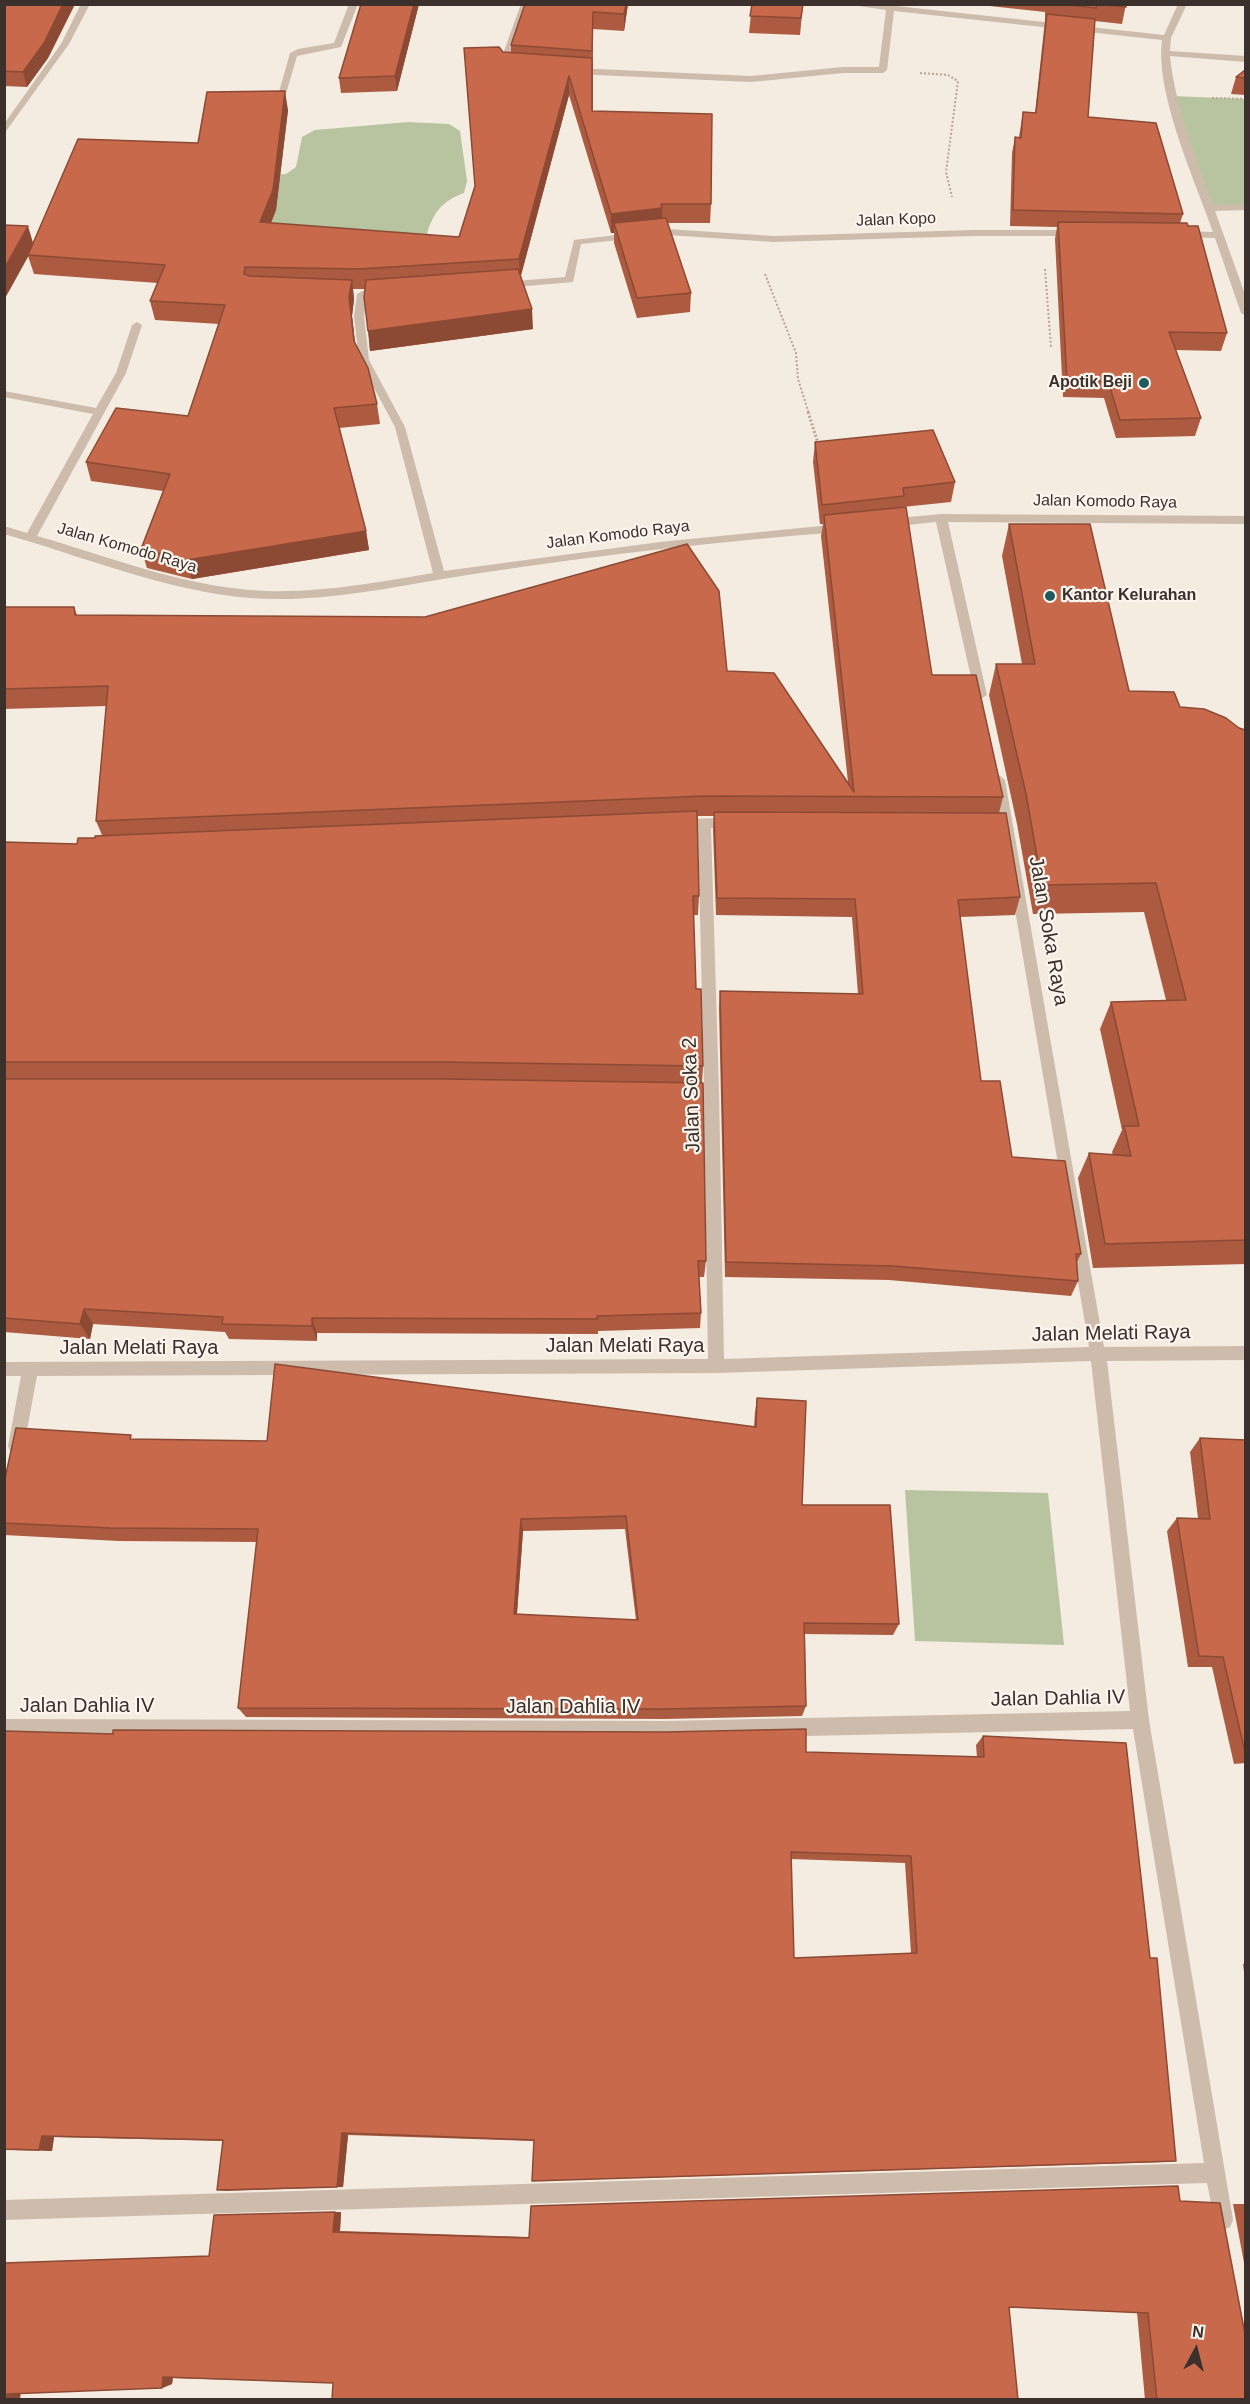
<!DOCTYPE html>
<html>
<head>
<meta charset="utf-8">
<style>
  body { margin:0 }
  #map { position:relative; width:1250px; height:2404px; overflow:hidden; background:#f4ebe1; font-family:Arial,sans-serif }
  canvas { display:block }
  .frame { position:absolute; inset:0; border:6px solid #3b302b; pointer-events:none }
  .north { position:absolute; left:1166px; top:2320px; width:60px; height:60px; -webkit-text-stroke:4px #fbf5ee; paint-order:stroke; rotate:7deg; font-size:16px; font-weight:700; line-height:24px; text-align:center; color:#3b302b }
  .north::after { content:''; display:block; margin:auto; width:21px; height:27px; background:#3b302b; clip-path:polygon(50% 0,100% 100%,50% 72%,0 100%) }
</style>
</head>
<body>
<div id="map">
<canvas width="1250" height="2404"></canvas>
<div class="frame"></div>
<div class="north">N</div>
</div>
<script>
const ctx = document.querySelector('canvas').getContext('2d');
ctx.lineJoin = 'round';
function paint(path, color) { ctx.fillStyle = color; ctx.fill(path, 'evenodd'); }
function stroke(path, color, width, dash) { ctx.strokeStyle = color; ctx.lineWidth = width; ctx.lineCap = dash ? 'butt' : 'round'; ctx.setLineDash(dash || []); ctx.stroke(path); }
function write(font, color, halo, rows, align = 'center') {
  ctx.font = font + ' Arial,sans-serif'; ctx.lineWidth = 4.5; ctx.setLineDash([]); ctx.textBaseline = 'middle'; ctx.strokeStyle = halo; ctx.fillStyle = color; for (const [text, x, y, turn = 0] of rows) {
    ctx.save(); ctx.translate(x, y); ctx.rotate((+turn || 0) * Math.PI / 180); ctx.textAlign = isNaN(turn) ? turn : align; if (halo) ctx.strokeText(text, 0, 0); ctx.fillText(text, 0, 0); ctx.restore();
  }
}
const green = new Path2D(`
  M 1172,96 L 1245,99 L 1245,207 L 1209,208 Z
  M 408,122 L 449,124 L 460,131 L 467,181 L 464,193 C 442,201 434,212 427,233 L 440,242 L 211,222 L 260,176 L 286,174 L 296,167 L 302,137 L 315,130 Z
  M 905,1490 L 1048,1493 L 1064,1645 L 915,1641 Z`);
const pathFar1 = new Path2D(`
  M 920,73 L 948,75 L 958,81 L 946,172 L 952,197
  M 1212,98 L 1246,99
  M 1045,269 L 1051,348
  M 765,274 L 796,353 L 798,379 L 809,414`);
const path = new Path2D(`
  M 808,412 L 819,446`);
const minor = new Path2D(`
  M 81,4 L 90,4 L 69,44 L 4,134 L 4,124 L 61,44 Z
  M 349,4 L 358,4 L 341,47 L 297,56 L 283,104 L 275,106 L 290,53 L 298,49 L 334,43 Z
  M 521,4 L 529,4 L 508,62 L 516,68 L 512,71 L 504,69 L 500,62 Z
  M 845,4 L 897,4 L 896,6 L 1164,35 L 1178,4 L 1187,4 L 1171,38 L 1170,51 L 1246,56 L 1246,62 L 1170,56 C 1175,107 1196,157 1213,205 L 1246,204 L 1246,210 L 1215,211 L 1246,297 L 1246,316 L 1241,313 L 1215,238 L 1179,237 L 1174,234 L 1179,231 L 1213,232 C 1195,180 1155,94 1162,40 L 894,11 L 887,70 L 883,73 L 843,73 L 751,82 L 575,74 L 571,71 L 575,68 L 751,76 L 843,67 L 879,67 L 886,10 Z
  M 667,229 L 774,236 L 973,230 L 1074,230 L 1079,233 L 1074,236 L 973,236 L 774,242 L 667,235 L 581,244 L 573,282 L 504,288 L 499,285 L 504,282 L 565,277 L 574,240 Z
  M 385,290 L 390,293 L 389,295 L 367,297 L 364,316 L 369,360 L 405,427 L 444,571 L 660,542 L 841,524 L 847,528 L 841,532 C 720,541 600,555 480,573 C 404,584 328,604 250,598 C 166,591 85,557 4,534 L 4,526 L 27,533 L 93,414 L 4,397 L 4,391 L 96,408 L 116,373 L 132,325 L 137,322 L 142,325 L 126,373 L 37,536 C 107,556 176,584 250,590 C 311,595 373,583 433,573 L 395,427 L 359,360 L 354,316 L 357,294 L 362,291 Z
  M 941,514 L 1246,516 L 1246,524 L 948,522 L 987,695 L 981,699 L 975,695 L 936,522 L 888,527 L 882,523 L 888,519 Z
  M 999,775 L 1005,780 L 1104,1347 L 1246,1346 L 1246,1360 L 1107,1361 L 1149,1720 L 1233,2220 L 1230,2227 L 1223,2230 L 1216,2227 L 1207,2183 L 4,2220 L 4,2200 L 1204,2163 L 1133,1729 L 664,1739 L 4,1737 L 4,1719 L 664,1721 L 1130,1711 L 1091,1361 L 716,1373 L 37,1376 L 24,1446 L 22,1451 L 16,1454 L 10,1451 L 8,1446 L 21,1376 L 4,1376 L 4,1362 L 708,1359 L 704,1098 L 680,1096 L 678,1092 L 680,1088 L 704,1086 L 698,828 L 674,827 L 673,824 L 679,819 L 733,818 L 739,823 L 733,828 L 711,828 L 719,1092 L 724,1359 L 1089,1347 L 993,780 Z`);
const wall = new Path2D(`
  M 4,4 L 75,4 L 48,58 L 27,87 L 4,86 Z
  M 419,4 L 397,91 L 341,93 L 339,78 Z
  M 525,4 L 628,4 L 624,31 L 593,29 L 593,111 L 711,204 L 710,223 L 667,223 L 691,293 L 690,312 L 637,318 L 614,243 L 614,233 L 611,233 L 569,95 L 521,276 L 533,329 L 370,351 L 365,289 L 353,289 L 354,299 L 352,316 L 355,342 L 377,404 L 380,424 L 339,428 L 366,531 L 369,550 L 192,579 L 147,568 L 141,549 L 163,491 L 91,481 L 86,462 L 188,416 L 219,324 L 155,320 L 150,301 L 158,283 L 34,274 L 28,256 L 4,300 L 33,243 L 198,143 L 288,110 L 276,210 L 271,223 L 459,237 L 475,187 L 503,52 L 511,53 L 511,45 Z
  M 752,4 L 803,4 L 800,35 L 749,33 Z
  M 971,4 L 1126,4 L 1122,24 L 1095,21 L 1088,117 L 1183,214 L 1180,223 L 1227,333 L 1221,351 L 1175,350 L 1201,418 L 1195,436 L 1116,438 L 1104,398 L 1063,397 L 1055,239 L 1057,227 L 1010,226 L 1012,153 L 1015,137 L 1019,137 L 1023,112 L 1035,113 L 1045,20 L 1045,12 Z
  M 1245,70 L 1245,95 L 1231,94 L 1236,77 Z
  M 815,442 L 955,482 L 951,502 L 902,507 L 932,675 L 1003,797 L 999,813 L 1020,897 L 1015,915 L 960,917 L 981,1081 L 1012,1157 L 1081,1254 L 1077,1262 L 1078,1281 L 1071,1296 L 889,1280 L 725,1277 L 719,1008 L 720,991 L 858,994 L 852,917 L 716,915 L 713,830 L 714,816 L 697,816 L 699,896 L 698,915 L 693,915 L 696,989 L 703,1066 L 702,1083 L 706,1261 L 704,1277 L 699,1277 L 701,1313 L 700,1328 L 598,1331 L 598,1334 L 317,1333 L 317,1341 L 229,1339 L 225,1332 L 93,1324 L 90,1339 L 4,1332 L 4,842 L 77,844 L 102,835 L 96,821 L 106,706 L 4,709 L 4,607 L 74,607 L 77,615 L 727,671 L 848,782 L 821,536 L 823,524 L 820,524 L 813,462 Z
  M 1009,524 L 1129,691 L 1180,707 L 1245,730 L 1245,1264 L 1093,1268 L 1078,1178 L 1089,1153 L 1113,1155 L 1112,1152 L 1122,1130 L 1100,1029 L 1111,1002 L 1166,1000 L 1144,912 L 1033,914 L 1017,824 L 989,695 L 996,664 L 1022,664 L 1002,556 Z
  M 757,1398 L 802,1505 L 899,1624 L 893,1635 L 805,1634 L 806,1706 L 802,1716 L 664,1719 L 246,1717 L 238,1708 L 257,1542 L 119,1541 L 4,1535 L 4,1483 L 134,1439 L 267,1441 L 754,1427 L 755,1412 ZM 625,1529 L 636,1620 L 517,1614 L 523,1531 Z
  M 1200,1438 L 1245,1440 L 1245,1763 L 1234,1764 L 1212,1667 L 1188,1667 L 1167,1531 L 1177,1518 L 1198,1518 L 1190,1452 Z
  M 4,1731 L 977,1757 L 976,1745 L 983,1736 L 1150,1958 L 1176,2161 L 1164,2162 L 534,2181 L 532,2181 L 534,2141 L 348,2135 L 343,2187 L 226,2191 L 217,2190 L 223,2141 L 54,2137 L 52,2151 L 4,2150 ZM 791,1859 L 905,1863 L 911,1953 L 794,1958 Z
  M 1245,1963 L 1245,1980 L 1243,1964 Z
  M 1180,2201 L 1245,2400 L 1145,2400 L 1137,2312 L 1009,2307 L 333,2383 L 173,2378 L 172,2384 L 162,2388 L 21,2393 L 4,2400 L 4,2263 L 209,2256 L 341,2212 L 340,2231 L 529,2237 Z
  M 1233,2204 L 1245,2204 L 1245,2268 Z`);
const shadedWall = new Path2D(`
  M 63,4 L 75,4 L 48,58 L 27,87 L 23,72 Z
  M 414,4 L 419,4 L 397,91 L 395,76 Z
  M 626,4 L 628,4 L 624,31 L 624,14 Z
  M 569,76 L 569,95 L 520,278 L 519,259 Z
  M 285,91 L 288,110 L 276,210 L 263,242 L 260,222 Z
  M 662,208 L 662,227 L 614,223 L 614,233 L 611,233 L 611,214 Z
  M 28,226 L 34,246 L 4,300 L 4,269 Z
  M 352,280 L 354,299 L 352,316 L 357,360 L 349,297 Z
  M 532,309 L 533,329 L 370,351 L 368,331 Z
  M 366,531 L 369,550 L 192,579 L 187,560 Z
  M 84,1309 L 93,1324 L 90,1339 L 80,1324 Z
  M 312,1318 L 317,1333 L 317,1341 L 312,1326 Z
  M 521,1519 L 523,1531 L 516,1625 L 514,1614 Z
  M 342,2133 L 348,2135 L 343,2187 L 337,2187 Z
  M 42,2136 L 54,2137 L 52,2151 L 39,2150 Z
  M 335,2212 L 341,2212 L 340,2231 L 333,2232 Z
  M 173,2374 L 172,2384 L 162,2388 L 163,2377 Z
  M 21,2390 L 20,2400 L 7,2400 L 7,2394 Z`);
const building = new Path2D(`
  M 4,4 L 63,4 L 44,43 L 23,72 L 4,71 Z
  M 361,4 L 414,4 L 395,76 L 339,78 Z
  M 525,4 L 626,4 L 624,14 L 593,12 L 592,51 L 511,45 Z
  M 752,4 L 803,4 L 801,18 L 750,16 Z
  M 1061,4 L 1097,4 L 1096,8 Z
  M 1097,4 L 1126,4 L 1126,7 Z
  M 1047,14 L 1095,19 L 1088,117 L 1156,123 L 1183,214 L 1013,210 L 1015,137 L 1021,138 L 1023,112 L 1036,113 Z
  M 499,47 L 503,52 L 592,58 L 592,111 L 712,114 L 711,204 L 661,204 L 662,208 L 611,214 L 569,76 L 519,259 L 359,269 L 245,267 L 244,274 L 250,276 L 352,280 L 349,297 L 354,341 L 368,368 L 377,404 L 334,408 L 366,531 L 187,560 L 141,549 L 170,474 L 86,462 L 116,408 L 188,416 L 225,305 L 150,301 L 165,265 L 28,255 L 78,139 L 198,143 L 207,92 L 285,91 L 273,190 L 260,222 L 459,237 L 475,186 L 464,48 Z
  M 1245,70 L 1245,78 L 1236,77 Z
  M 666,218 L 691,293 L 637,298 L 614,223 Z
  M 1058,222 L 1187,223 L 1188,226 L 1198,226 L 1227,333 L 1169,332 L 1201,418 L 1120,420 L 1108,381 L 1067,380 Z
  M 4,225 L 28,226 L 4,269 Z
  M 518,269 L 532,309 L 368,331 L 364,297 L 366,280 Z
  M 933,430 L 955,482 L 903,488 L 904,496 L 822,505 L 815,442 Z
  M 906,507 L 932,675 L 976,675 L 1003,797 L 705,796 L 96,821 L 108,686 L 4,689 L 4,607 L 74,607 L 75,615 L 425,617 L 687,544 L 719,591 L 727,671 L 774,673 L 854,792 L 824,515 Z
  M 1009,524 L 1090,524 L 1129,691 L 1174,692 L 1180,707 L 1204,709 L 1226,718 L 1239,728 L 1245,730 L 1245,1240 L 1105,1244 L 1089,1153 L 1131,1156 L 1124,1126 L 1139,1126 L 1111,1002 L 1186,1000 L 1156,883 L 1042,885 L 1026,794 L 996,664 L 1035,664 Z
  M 697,811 L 699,896 L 693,896 L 696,989 L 701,989 L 703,1066 L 444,1062 L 4,1062 L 4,842 L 77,844 L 78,838 L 95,838 L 95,836 Z
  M 714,812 L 1006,813 L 1020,897 L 958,900 L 981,1081 L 1000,1081 L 1012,1157 L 1065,1161 L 1081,1254 L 1076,1254 L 1078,1281 L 893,1266 L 726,1262 L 720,991 L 863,994 L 855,899 L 717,898 Z
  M 4,1079 L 444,1079 L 703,1083 L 706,1261 L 698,1261 L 701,1313 L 597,1316 L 597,1319 L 312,1318 L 312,1326 L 222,1324 L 223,1317 L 84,1309 L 80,1324 L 4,1318 Z
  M 275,1364 L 756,1427 L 757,1398 L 806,1401 L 802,1505 L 890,1505 L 899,1624 L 804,1623 L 806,1706 L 665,1709 L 238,1708 L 258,1529 L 110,1528 L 4,1523 L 4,1483 L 16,1428 L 131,1435 L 130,1439 L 267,1441 ZM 626,1516 L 638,1620 L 514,1614 L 521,1519 Z
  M 1200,1438 L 1245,1440 L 1245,1752 L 1223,1657 L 1199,1656 L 1177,1518 L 1210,1519 Z
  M 806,1729 L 806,1752 L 984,1757 L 983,1736 L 1126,1743 L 1150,1958 L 1157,1958 L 1176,2161 L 532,2181 L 534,2140 L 342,2133 L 337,2187 L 217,2190 L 223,2140 L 42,2136 L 39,2150 L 4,2149 L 4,1731 L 113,1734 L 113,1730 L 665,1732 ZM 791,1852 L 911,1856 L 917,1953 L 794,1958 Z
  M 1178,2186 L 1180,2201 L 1220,2203 L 1245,2334 L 1245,2400 L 1157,2400 L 1148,2313 L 1009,2307 L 1018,2400 L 332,2400 L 333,2383 L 163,2377 L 162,2388 L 7,2394 L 7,2400 L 4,2400 L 4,2263 L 209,2256 L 214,2215 L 335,2212 L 333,2232 L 529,2238 L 531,2206 Z`);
const markers = [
  [1144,383,6,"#1f5a5e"],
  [1050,596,6,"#1f5a5e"]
];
const farStreetnames = [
  ["Jalan Kopo",896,220,-2],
  ["Jalan Komodo Raya",1105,502,1],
  ["Jalan Komodo Raya",618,535,-7],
  ["Jalan Komodo Raya",127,548,16]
];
const farPoinames = [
  ["Apotik Beji",1132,383],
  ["Kantor Kelurahan",1062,596,"left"]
];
const streetNames = [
  ["Jalan Soka Raya",1048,931,80],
  ["Jalan Soka 2",692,1095,-92],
  ["Jalan Melati Raya",1111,1334,-1],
  ["Jalan Melati Raya",625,1346],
  ["Jalan Melati Raya",139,1348],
  ["Jalan Dahlia IV",1058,1699,-1],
  ["Jalan Dahlia IV",87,1706],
  ["Jalan Dahlia IV",573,1707]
];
paint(green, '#b8c4a0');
stroke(pathFar1, '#b9a596', 2, [2, 2]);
stroke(path, '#b9a596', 3, [2, 2]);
paint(minor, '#cdbbac');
paint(wall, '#ac5a40');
paint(shadedWall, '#8c4a34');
paint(building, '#c8694b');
stroke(building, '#8c4a34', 1.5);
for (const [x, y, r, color] of markers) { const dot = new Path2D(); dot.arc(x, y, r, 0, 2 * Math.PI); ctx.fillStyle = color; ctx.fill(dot); stroke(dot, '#fbf5ee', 2); }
write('16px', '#3b302b', '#fbf5ee', farStreetnames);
write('bold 16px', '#3b302b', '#fbf5ee', farPoinames, 'right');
write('20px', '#3b302b', '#fbf5ee', streetNames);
</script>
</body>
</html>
